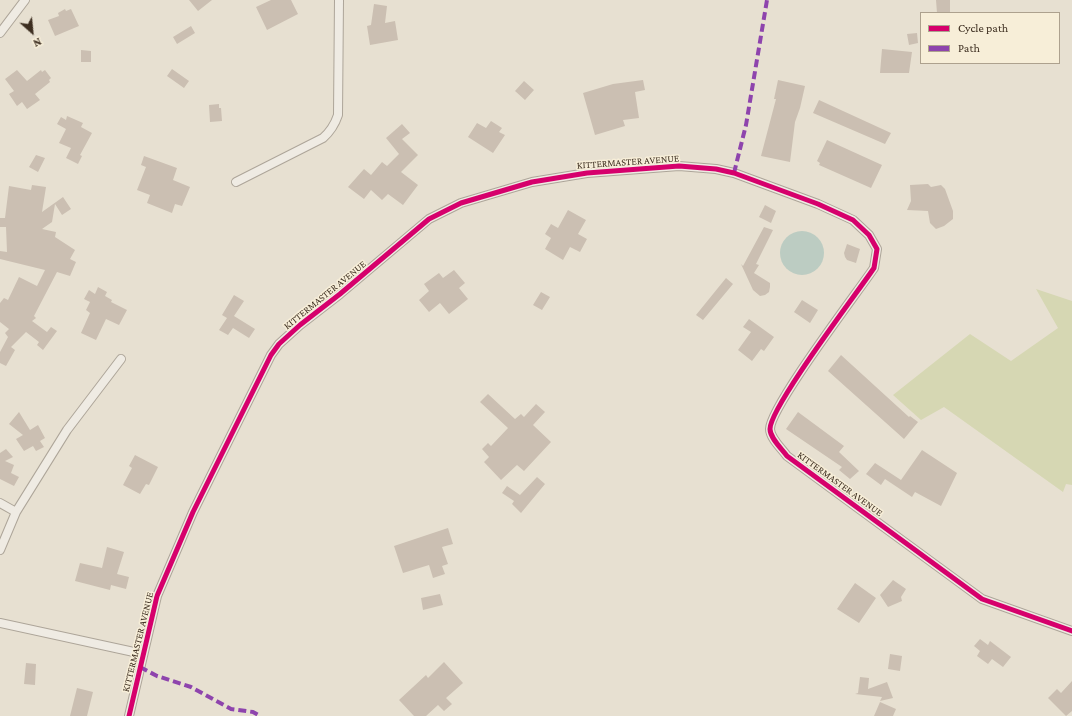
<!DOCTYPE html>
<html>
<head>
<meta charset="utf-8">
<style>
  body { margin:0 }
  #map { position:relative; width:1072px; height:716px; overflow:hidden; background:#e7e0d1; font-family:"Crimson Pro",serif }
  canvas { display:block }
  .legend { position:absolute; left:920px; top:12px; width:140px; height:52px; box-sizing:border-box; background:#f7eed8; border:1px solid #ada18e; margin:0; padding:5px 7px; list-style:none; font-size:12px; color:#3d2e20 }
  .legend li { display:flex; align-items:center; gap:8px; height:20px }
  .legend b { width:20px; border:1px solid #ada18e }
  .north { position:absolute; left:12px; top:12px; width:40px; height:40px; -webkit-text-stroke:3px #f7eed8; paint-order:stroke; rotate:153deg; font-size:11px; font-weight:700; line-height:16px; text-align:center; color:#3d2e20 }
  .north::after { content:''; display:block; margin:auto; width:14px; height:18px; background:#3d2e20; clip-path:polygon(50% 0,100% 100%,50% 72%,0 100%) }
</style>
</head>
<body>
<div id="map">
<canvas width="1072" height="716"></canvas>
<ul class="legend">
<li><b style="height:5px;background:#d6006c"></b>Cycle path</li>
<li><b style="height:5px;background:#8e44ad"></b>Path</li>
</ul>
<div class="north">N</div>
</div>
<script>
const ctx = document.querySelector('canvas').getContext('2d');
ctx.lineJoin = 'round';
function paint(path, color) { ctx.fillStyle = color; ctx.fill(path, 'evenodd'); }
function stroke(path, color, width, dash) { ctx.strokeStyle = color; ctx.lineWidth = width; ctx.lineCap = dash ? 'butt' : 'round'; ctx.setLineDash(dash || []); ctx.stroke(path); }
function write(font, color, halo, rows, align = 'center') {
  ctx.font = font + ' "Crimson Pro",serif'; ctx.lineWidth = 3; ctx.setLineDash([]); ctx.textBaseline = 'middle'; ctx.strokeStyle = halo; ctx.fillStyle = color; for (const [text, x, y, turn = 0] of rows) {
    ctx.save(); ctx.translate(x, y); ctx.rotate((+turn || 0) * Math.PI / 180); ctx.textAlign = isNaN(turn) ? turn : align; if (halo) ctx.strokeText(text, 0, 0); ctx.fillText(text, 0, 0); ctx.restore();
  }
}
const green = new Path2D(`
  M 1036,289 L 1072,301 L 1072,485 L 1066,484 L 1063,492 L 944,407 L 921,420 L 893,395 L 970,334 L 1011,361 L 1058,328 Z`);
const water = new Path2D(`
  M780 253a22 22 0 1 1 44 0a22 22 0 1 1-44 0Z`);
const building = new Path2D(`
  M 189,0 L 212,0 L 198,11 Z
  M 271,0 L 291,0 L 298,14 L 267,30 L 256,7 Z
  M 936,0 L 950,0 L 950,13 L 937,13 Z
  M 374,4 L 387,6 L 385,23 L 395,21 L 398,40 L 370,45 L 367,26 L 371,25 Z
  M 65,9 L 66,11 L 71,9 L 79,26 L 55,36 L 48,20 L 59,16 L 58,13 Z
  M 191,26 L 195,33 L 177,44 L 173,37 Z
  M 917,33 L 918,43 L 909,45 L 907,34 Z
  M 882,49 L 912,52 L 909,73 L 880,73 Z
  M 81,50 L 91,51 L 91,62 L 81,62 Z
  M 172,69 L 189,81 L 184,88 L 167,76 Z
  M 17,70 L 27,81 L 41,70 L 42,72 L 45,70 L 51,78 L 49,80 L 50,82 L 35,94 L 40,100 L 27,109 L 22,102 L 17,106 L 9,94 L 14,91 L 5,79 Z
  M 643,80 L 645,90 L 635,92 L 639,118 L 623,120 L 625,126 L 595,135 L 583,93 L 613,84 Z
  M 778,80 L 805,86 L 800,108 L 795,122 L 790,162 L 761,156 L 776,99 L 774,99 Z
  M 524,81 L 534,90 L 525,100 L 515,91 Z
  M 819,100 L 891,133 L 885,144 L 813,113 Z
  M 219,104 L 219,108 L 221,108 L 222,121 L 210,122 L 209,105 Z
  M 67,116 L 83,123 L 81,127 L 92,133 L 80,155 L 82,156 L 78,164 L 66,158 L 71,148 L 59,143 L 66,129 L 57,124 L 61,117 L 66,120 Z
  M 491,121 L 502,128 L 499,132 L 505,135 L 493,153 L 468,137 L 477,123 L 486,128 Z
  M 402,124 L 410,133 L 402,139 L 418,155 L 401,172 L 418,185 L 403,205 L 388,194 L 382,200 L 371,190 L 364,199 L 348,187 L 364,169 L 371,175 L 382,162 L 387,166 L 399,154 L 386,138 Z
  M 827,140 L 882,165 L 871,188 L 819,165 L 820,163 L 817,161 Z
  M 36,155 L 45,158 L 38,172 L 29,167 Z
  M 144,156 L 177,168 L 173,180 L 190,187 L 182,206 L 175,204 L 172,213 L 147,203 L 150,195 L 137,190 L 146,167 L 141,165 Z
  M 928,184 L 931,187 L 941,185 L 945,189 L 953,211 L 953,219 L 944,226 L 936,229 L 930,223 L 928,211 L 907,210 L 911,201 L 910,185 Z
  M 32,185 L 46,187 L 42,212 L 63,197 L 71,209 L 62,215 L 55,204 L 52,222 L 42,229 L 56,232 L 55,237 L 75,250 L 70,259 L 76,262 L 70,276 L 57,272 L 34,316 L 36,318 L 32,321 L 47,332 L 51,327 L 57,331 L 43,350 L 37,345 L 39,342 L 26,332 L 11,347 L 15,350 L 6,366 L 0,363 L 0,352 L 8,337 L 5,333 L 9,329 L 0,322 L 0,303 L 4,298 L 8,300 L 19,277 L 37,286 L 45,270 L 0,259 L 0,251 L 7,252 L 6,227 L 0,227 L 0,218 L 5,218 L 9,186 L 31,190 Z
  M 765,205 L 776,211 L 771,223 L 759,217 Z
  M 568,210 L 586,220 L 578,234 L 587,239 L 580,252 L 570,247 L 563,260 L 545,249 L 551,238 L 545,234 L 551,224 L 558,228 Z
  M 764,227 L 773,230 L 756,264 L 759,265 L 754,273 L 770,283 L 770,287 L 769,292 L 765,295 L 760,296 L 753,290 L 741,264 L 743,266 Z
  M 847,244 L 860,249 L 856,263 L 847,260 L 845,257 L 844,253 Z
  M 454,270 L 465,283 L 459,288 L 468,299 L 449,314 L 440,303 L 429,312 L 419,300 L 429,291 L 424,284 L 439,273 L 443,278 Z
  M 726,278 L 733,284 L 703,320 L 696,315 Z
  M 98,287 L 107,292 L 105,296 L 112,300 L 111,302 L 127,310 L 119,325 L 106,319 L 96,340 L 81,333 L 90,313 L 86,310 L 90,302 L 84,299 L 89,290 L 95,294 Z
  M 541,292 L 550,297 L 542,310 L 533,305 Z
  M 234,295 L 244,301 L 234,316 L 255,329 L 249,338 L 233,328 L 228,335 L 219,330 L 227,318 L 222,315 Z
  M 802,300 L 818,310 L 810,323 L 794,312 Z
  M 749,319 L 774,337 L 764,351 L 761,349 L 752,361 L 738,350 L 751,332 L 743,327 Z
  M 841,355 L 909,417 L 910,416 L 918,422 L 904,439 L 828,371 Z
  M 488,394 L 515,419 L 521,414 L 524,417 L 536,404 L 545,412 L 533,425 L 551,442 L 524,471 L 517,465 L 501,480 L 484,462 L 489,457 L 482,449 L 488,443 L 491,446 L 508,428 L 480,402 Z
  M 19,412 L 30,430 L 38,425 L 45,438 L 40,441 L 44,447 L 36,451 L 33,446 L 24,451 L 16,439 L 23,435 L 9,424 Z
  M 798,412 L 844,446 L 839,452 L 859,471 L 850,479 L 839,470 L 842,467 L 786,429 Z
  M 6,449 L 13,457 L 5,461 L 14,465 L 11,473 L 19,477 L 14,486 L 0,479 L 0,453 Z
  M 922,450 L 957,473 L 941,506 L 915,492 L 912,497 L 885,479 L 881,485 L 866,474 L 875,463 L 901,480 Z
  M 135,455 L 158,467 L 149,485 L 146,484 L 140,494 L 123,485 L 132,468 L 129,466 Z
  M 537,477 L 545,484 L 521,513 L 512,504 L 514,501 L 502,493 L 507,486 L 520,495 Z
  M 448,528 L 453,544 L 442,547 L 448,564 L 442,566 L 445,574 L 433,578 L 429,565 L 403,573 L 394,546 Z
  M 107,547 L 124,552 L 117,574 L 129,577 L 126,589 L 111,585 L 110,590 L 75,581 L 80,563 L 102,568 Z
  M 893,580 L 906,589 L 901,597 L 902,601 L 888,607 L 880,595 Z
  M 855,583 L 876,598 L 859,623 L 837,609 Z
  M 440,594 L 443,605 L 423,610 L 421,598 Z
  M 980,639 L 988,645 L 990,641 L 1011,657 L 1003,667 L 992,659 L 988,664 L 977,656 L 980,651 L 974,646 Z
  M 890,654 L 902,656 L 900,671 L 888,669 Z
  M 444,662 L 463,683 L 446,698 L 452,704 L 444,711 L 438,705 L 426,716 L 414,716 L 399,700 L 426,675 L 428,678 Z
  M 26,663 L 36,664 L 35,685 L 24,684 Z
  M 860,677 L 869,678 L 868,689 L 887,682 L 893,698 L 880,701 L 882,697 L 855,694 L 858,693 Z
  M 1072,681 L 1072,711 L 1066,716 L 1048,698 L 1057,689 L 1061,693 Z
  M 77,688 L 93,692 L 87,716 L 70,716 Z
  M 880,702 L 896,709 L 893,716 L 874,716 Z`);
const minor = new Path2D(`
  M 0,33 L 25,0
  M 236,182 L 323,138 C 331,131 335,124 338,115 L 339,0
  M 0,503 L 16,512
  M 0,550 L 16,512 L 67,430 L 121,359
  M 0,623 L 143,654
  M 129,716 L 157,596 L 193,512 L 271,355 L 279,344 L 300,325 L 340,294 L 429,219 L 461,203 L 532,182 L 587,173 L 679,166 L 716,169 L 734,173 L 818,204 L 853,220 L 869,235 L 877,249 L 874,268 C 857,293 770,407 770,429 C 770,438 782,449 787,456 L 982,599 L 1072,631`);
const quiet = new Path2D(`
  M 734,173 L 746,125 L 767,0
  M 140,667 L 157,676 L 191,687 L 231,709 L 253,712 L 260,716`);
const cycleway = new Path2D(`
  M 129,716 L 157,596 L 193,512 L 271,355 L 279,344 L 300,325 L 340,294 L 429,219 L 461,203 L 532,182 L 587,173 L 679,166 L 716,169 L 734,173 L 818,204 L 853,220 L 869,235 L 877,249 L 874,268 C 857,293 770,407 770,429 C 770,438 782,449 787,456 L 982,599 L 1072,631`);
const streetNames = [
  ["KITTERMASTER AVENUE",628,162,-4],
  ["KITTERMASTER AVENUE",325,295,-39],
  ["KITTERMASTER AVENUE",840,484,36],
  ["KITTERMASTER AVENUE",138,642,-76]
];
paint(green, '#d6d7b3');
paint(water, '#bcccc2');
paint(building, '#cbbfb2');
stroke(minor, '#ada599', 10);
stroke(minor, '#efebe3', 8);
stroke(quiet, '#8e44ad', 4, [8, 4]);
stroke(cycleway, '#d6006c', 5);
write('10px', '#3d2e20', '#f7eed8', streetNames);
</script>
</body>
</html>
